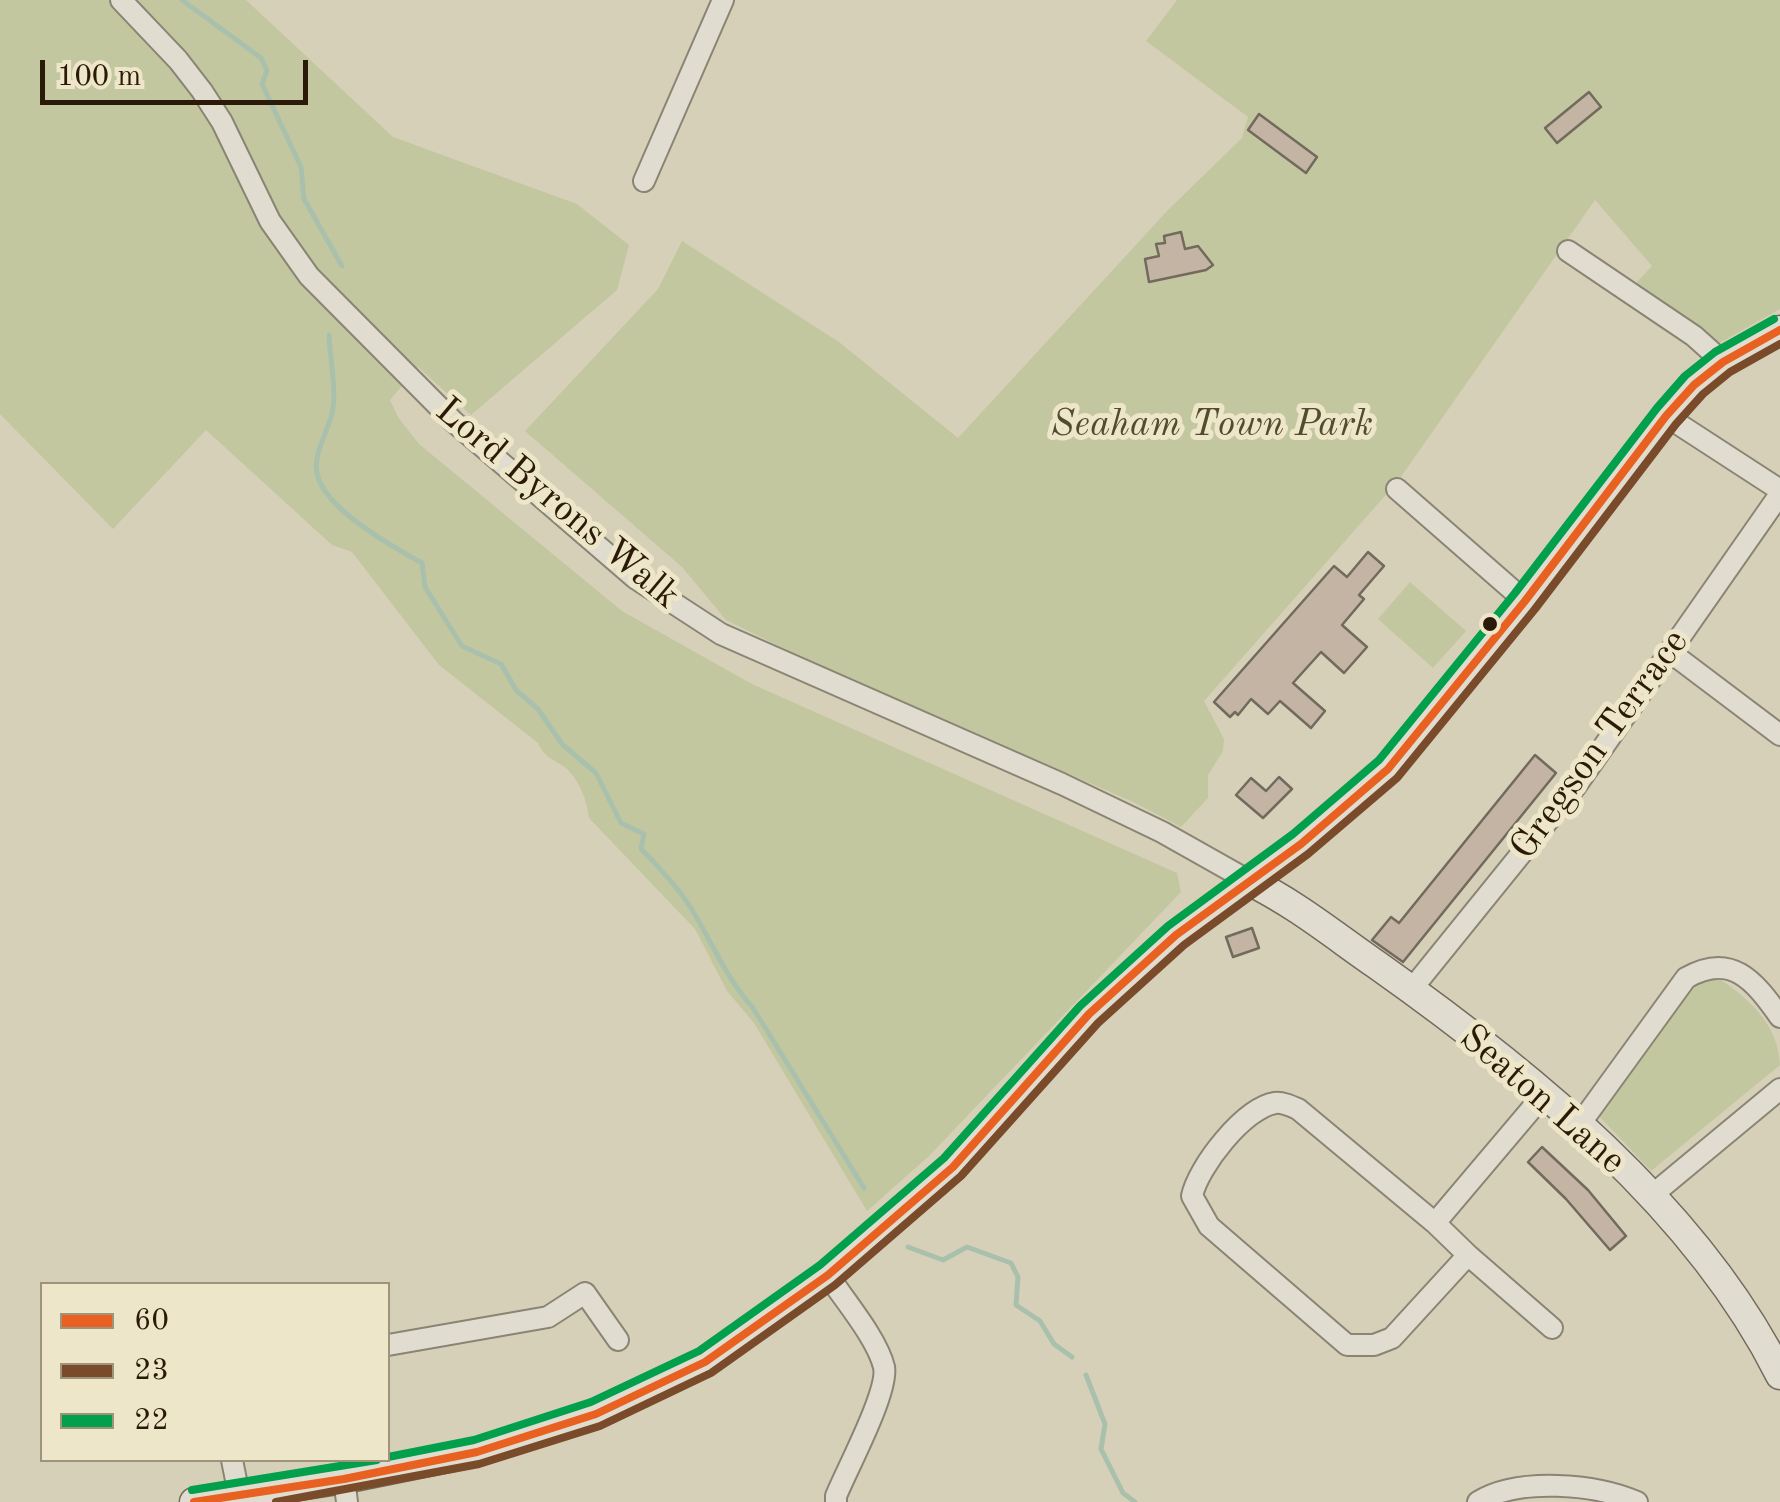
<!DOCTYPE html>
<html>
<head>
<meta charset="utf-8">
<style>
  body { margin:0 }
  #map { position:relative; width:1780px; height:1502px; overflow:hidden; background:#d7d0b8; font-family:"Old Standard TT",serif }
  canvas { display:block }
  .legend { position:absolute; left:40px; top:1282px; width:350px; height:180px; box-sizing:border-box; background:#ede6c8; border:2px solid #9f947b; margin:0; padding:12px 18px; list-style:none; font-size:30px; color:#2a1a07 }
  .legend li { display:flex; align-items:center; gap:20px; height:50px }
  .legend b { width:50px; border:2px solid #9f947b }
  .scale { position:absolute; left:40px; top:60px; width:268px; height:45px; box-sizing:border-box; border:5px solid #2a1a07; border-top:0; padding-left:12px; font-size:30px; line-height:35px; white-space:nowrap; color:#2a1a07; -webkit-text-stroke:8px #ede6c8; paint-order:stroke }
</style>
</head>
<body>
<div id="map">
<canvas width="1780" height="1502"></canvas>
<ul class="legend">
<li><b style="height:12px;background:#e86121"></b>60</li>
<li><b style="height:12px;background:#7a4b2a"></b>23</li>
<li><b style="height:12px;background:#029f4d"></b>22</li>
</ul>
<div class="scale">100 m</div>
</div>
<script>
const ctx = document.querySelector('canvas').getContext('2d');
ctx.lineJoin = 'round';
function paint(path, color) { ctx.fillStyle = color; ctx.fill(path, 'evenodd'); }
function stroke(path, color, width, dash) { ctx.strokeStyle = color; ctx.lineWidth = width; ctx.lineCap = dash ? 'butt' : 'round'; ctx.setLineDash(dash || []); ctx.stroke(path); }
function write(font, color, halo, rows, align = 'center') {
  ctx.font = font + ' "Old Standard TT",serif'; ctx.lineWidth = 10; ctx.setLineDash([]); ctx.textBaseline = 'middle'; ctx.strokeStyle = halo; ctx.fillStyle = color; for (const [text, x, y, turn = 0] of rows) {
    ctx.save(); ctx.translate(x, y); ctx.rotate((+turn || 0) * Math.PI / 180); ctx.textAlign = isNaN(turn) ? turn : align; if (halo) ctx.strokeText(text, 0, 0); ctx.fillText(text, 0, 0); ctx.restore();
  }
}
const green = new Path2D(`
  M 0,0 L 246,0 L 393,137 L 577,204 L 629,245 L 617,290 L 471,415 L 418,367 L 390,400 L 398,417 L 419,444 L 622,611 L 752,684 L 1177,873 L 1181,892 L 928,1157 L 867,1211 L 754,1023 L 727,991 L 695,929 L 589,818 C 587,802 581,784 569,771 C 558,760 545,760 538,743 L 439,665 L 352,552 L 332,545 L 206,430 L 113,529 L 0,414 Z
  M 1177,0 L 1780,0 L 1780,309 L 1714,346 L 1636,283 L 1652,266 L 1595,200 L 1398,481 L 1204,701 L 1224,739 L 1223,751 L 1208,775 L 1208,798 L 1181,827 L 1133,802 L 801,657 L 726,620 L 682,567 L 525,431 L 658,289 L 682,241 L 839,342 L 958,438 L 1168,210 L 1242,138 L 1248,117 L 1146,41 Z
  M 1410,582 L 1466,631 L 1433,668 L 1378,619 Z
  M 1713,975 C 1746,995 1779,1024 1780,1065 L 1651,1171 L 1598,1115 L 1688,988 Z`);
const stream = new Path2D(`
  M 182,0 L 261,58 L 267,70 L 262,84 L 301,167 L 304,199 L 342,266
  M 329,335 C 330,359 337,390 332,413 C 328,432 313,453 317,473 C 323,508 393,547 422,563 L 425,587 L 462,646 L 501,664 L 516,690 L 538,709 L 562,744 L 596,773 L 621,823 L 644,834 L 641,849 C 659,867 677,886 691,908 C 712,942 726,978 753,1008 L 864,1188
  M 908,1247 L 943,1260 L 967,1247 L 1011,1263 L 1018,1277 L 1016,1305 L 1040,1321 L 1054,1344 L 1072,1357
  M 1086,1375 L 1105,1424 L 1101,1449 L 1123,1493 L 1135,1502`);
const building = new Path2D(`
  M 1589,92 L 1601,107 L 1557,143 L 1545,128 Z
  M 1259,114 L 1317,157 L 1306,173 L 1248,130 Z
  M 1181,232 L 1185,249 L 1198,246 L 1213,265 L 1206,270 L 1149,282 L 1145,259 L 1159,256 L 1156,244 L 1165,243 L 1164,236 Z
  M 1368,552 L 1384,566 L 1359,595 L 1364,599 L 1342,625 L 1367,647 L 1344,673 L 1321,652 L 1293,683 L 1325,711 L 1311,728 L 1280,701 L 1268,714 L 1251,699 L 1238,715 L 1235,712 L 1230,717 L 1214,702 L 1334,566 L 1347,577 Z
  M 1535,755 L 1556,773 L 1403,962 L 1372,940 L 1391,917 L 1399,923 Z
  M 1279,777 L 1292,789 L 1263,818 L 1236,795 L 1251,778 L 1266,791 Z
  M 1252,928 L 1259,948 L 1233,957 L 1226,937 Z
  M 1542,1147 L 1588,1190 L 1626,1236 L 1610,1250 L 1566,1199 L 1528,1162 Z`);
const minor = new Path2D(`
  M 121,0 L 178,60 L 202,91 L 222,122 L 270,221 L 309,276 L 454,422 L 635,578 L 721,634 L 1062,784 L 1162,832 L 1249,881
  M 644,181 L 723,0
  M 1568,251 L 1694,336 L 1723,362
  M 1666,416 L 1780,490
  M 1397,489 L 1525,601
  M 1670,652 L 1780,735
  M 1411,990 L 1576,786 L 1780,494
  M 1580,1124 L 1686,978 C 1731,952 1754,980 1780,1017
  M 1651,1196 L 1780,1089
  M 1435,1223 L 1545,1093
  M 1468,1255 L 1435,1223 L 1298,1109 C 1291,1106 1282,1102 1275,1103 C 1244,1108 1198,1167 1192,1196 L 1209,1226 L 1347,1345 L 1374,1345 L 1392,1338 L 1468,1255 L 1552,1328
  M 828,1275 C 844,1300 877,1338 884,1367 C 889,1391 847,1469 836,1496 L 836,1502
  M 388,1345 L 548,1317 L 585,1293 L 618,1340
  M 232,1460 L 239,1495
  M 344,1479 L 347,1502
  M 1478,1502 C 1518,1477 1596,1484 1637,1502`);
const secondary = new Path2D(`
  M 1249,881 C 1296,904 1335,936 1377,965 C 1528,1072 1696,1207 1780,1375
  M 194,1502 L 344,1479 L 477,1452 L 596,1414 L 705,1362 L 828,1275 L 953,1167 L 1089,1014 L 1176,935 L 1301,844 L 1388,769 L 1525,601 L 1666,416 L 1694,385 L 1723,362 L 1780,330`);
const bus1 = new Path2D(`
  M 194,1502 L 344,1479 L 477,1452 L 596,1414 L 705,1362 L 828,1275 L 953,1167 L 1089,1014 L 1176,935 L 1301,844 L 1388,769 L 1525,601 L 1666,416 L 1694,385 L 1723,362 L 1780,330`);
const bus2 = new Path2D(`
  M 276,1502 L 479,1464 L 600,1426 L 711,1373 L 835,1285 L 961,1176 L 1098,1023 L 1184,945 L 1308,854 L 1397,778 L 1535,609 L 1676,424 L 1703,394 L 1730,372 L 1780,344`);
const bus3 = new Path2D(`
  M 388,1457 L 474,1440 L 591,1402 L 699,1351 L 820,1265 L 944,1158 L 1080,1006 L 1168,926 L 1293,834 L 1379,760 L 1515,593 L 1657,408 L 1685,376 L 1715,352 L 1774,319
  M 192,1490 L 377,1460`);
const markers = [
  [1490,624,9,"#2a1a07"]
];
const parkNames = [
  ["Seaham Town Park",1212,425]
];
const streetNames = [
  ["Lord Byrons Walk",557,504,40],
  ["Gregson Terrace",1600,745,-54],
  ["Seaton Lane",1542,1100,41]
];
paint(green, '#c2c7a0');
stroke(stream, '#a9c1ac', 5);
paint(building, '#c3b4a3');
stroke(building, '#726b5d', 2.5);
stroke(minor, '#8a8474', 24);
stroke(secondary, '#726b5d', 31);
stroke(minor, '#e0ddd0', 20);
stroke(secondary, '#e0ddd0', 28);
stroke(bus1, '#e86121', 8);
stroke(bus2, '#7a4b2a', 8);
stroke(bus3, '#029f4d', 8);
for (const [x, y, r, color] of markers) { const dot = new Path2D(); dot.arc(x, y, r, 0, 2 * Math.PI); ctx.fillStyle = color; ctx.fill(dot); stroke(dot, '#ede6c8', 4); }
write('italic 38px', '#524c2f', '#ede6c8', parkNames);
write('38px', '#2a1a07', '#ede6c8', streetNames);
</script>
</body>
</html>
